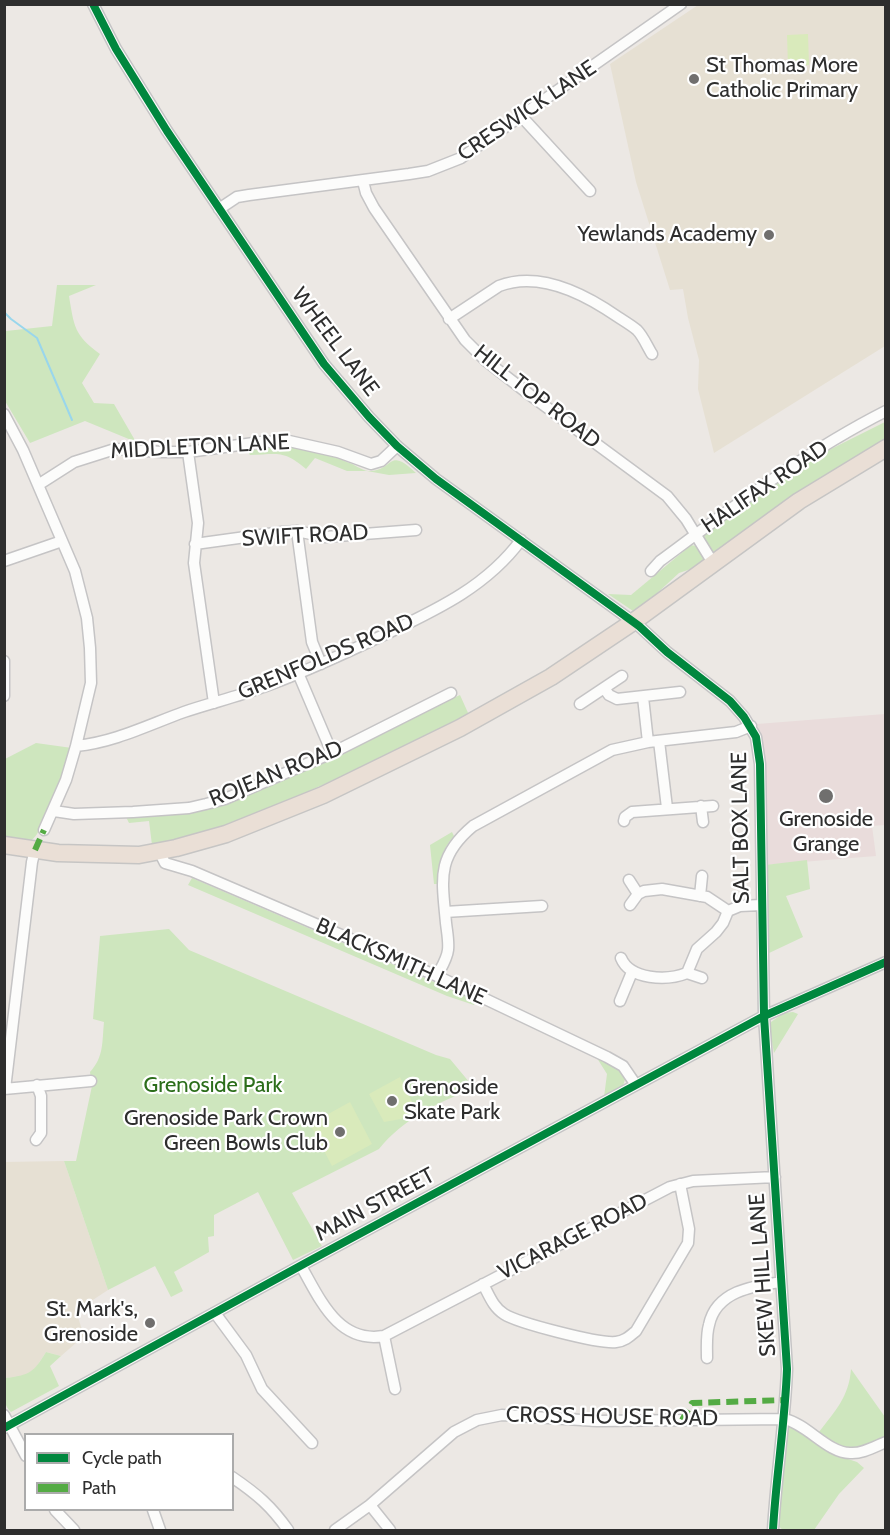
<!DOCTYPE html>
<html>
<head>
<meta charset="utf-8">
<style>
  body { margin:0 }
  #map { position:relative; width:890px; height:1535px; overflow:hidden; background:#ece8e4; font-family:Cabin,sans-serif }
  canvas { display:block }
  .frame { position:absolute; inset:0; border:6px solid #2e2e2e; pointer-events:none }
  .legend { position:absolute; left:24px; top:1433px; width:210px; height:78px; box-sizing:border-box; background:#fff; border:2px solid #ababab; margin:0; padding:8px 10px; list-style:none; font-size:18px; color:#2e2e2e }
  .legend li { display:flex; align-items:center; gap:12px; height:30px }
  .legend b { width:30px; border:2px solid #ababab }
</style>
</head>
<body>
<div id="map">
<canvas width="890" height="1535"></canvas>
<div class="frame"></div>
<ul class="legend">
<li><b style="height:8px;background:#00873e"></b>Cycle path</li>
<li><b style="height:8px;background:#54ab44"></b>Path</li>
</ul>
</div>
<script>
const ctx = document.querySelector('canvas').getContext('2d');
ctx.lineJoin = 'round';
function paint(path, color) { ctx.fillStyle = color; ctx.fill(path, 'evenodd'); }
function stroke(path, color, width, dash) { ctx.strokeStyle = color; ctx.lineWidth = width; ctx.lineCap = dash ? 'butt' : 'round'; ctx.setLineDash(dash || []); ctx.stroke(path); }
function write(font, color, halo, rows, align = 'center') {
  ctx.font = font + ' Cabin,sans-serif'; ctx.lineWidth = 4.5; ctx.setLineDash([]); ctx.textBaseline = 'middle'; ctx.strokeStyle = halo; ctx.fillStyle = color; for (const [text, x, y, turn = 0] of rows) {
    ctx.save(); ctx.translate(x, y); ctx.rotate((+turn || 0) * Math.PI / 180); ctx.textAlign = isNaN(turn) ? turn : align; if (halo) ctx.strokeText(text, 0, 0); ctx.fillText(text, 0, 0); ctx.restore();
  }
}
const education = new Path2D(`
  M 698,5 L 885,5 L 885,346 L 714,453 L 698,389 L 699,360 L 688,318 L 683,289 L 670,290 L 636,182 L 610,64 Z
  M 64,1161 L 108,1290 L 76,1311 L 84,1336 L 61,1356 L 46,1352 L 33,1372 L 24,1376 L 5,1378 L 4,1162 Z`);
const medical = new Path2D(`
  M 885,714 L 885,825 L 872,826 L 876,856 L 765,865 L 766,767 L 757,724 Z`);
const green = new Path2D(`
  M 57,285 L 96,285 L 69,296 C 74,326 74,335 100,354 L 82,383 L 94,403 L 114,404 L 136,442 L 85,421 L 30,443 L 5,401 L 5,307 L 6,331 L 52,326 Z
  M 885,422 L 885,441 L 714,554 L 710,552 L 701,537 L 705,533 L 819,455 Z
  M 284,446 C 306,447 327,453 347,462 C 354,464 361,470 368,471 C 394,472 387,445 416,473 L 389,475 L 367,471 L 347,471 L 315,458 L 306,469 C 284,450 278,454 250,455 L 247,451 Z
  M 691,545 L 696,546 L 704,558 L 703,562 L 697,567 L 679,573 L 654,596 L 633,611 L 608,594 L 631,595 Z
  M 460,695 L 469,715 C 410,744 351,773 291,799 C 245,818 200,837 152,845 L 149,821 L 129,823 L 126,817 L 267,786 Z
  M 36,743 L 72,748 C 65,767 45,835 29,842 L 5,837 L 5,759 Z
  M 452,832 L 454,836 C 442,849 437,867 437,884 L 434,884 L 430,845 Z
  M 807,860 L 810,889 L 786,896 L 803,937 L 767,954 L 765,865 Z
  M 192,878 L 476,1000 L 474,1005 L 447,996 L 188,885 Z
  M 169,929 L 189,950 L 436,1055 L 450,1059 L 475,1089 C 440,1100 402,1120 379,1149 L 292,1193 L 322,1246 L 293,1260 L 258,1192 L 214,1215 L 214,1236 L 208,1237 L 209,1252 L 174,1272 L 183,1291 L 171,1297 L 155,1266 L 108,1290 L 64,1161 L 76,1161 L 92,1086 L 90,1072 C 104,1057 102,1042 104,1022 L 93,1019 L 100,936 Z
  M 793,1012 L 798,1014 L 774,1053 L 770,1031 L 771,1022 L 784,1013 Z
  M 595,1055 L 616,1065 L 626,1076 L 623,1086 L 604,1097 L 607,1074 Z
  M 46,1352 L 61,1356 L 50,1366 L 59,1386 L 11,1412 C 2,1404 4,1390 5,1378 C 30,1375 33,1373 46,1352 Z
  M 851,1369 L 885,1417 L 885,1437 L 854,1451 L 835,1444 L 819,1432 C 835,1411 849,1397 851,1369 Z
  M 790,1426 L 814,1438 L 836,1455 L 857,1462 L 864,1468 L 839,1494 L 814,1530 L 783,1530 L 776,1524 L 786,1430 Z`);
const pitch = new Path2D(`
  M 808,34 L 809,65 L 788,66 L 787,35 Z
  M 400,1077 L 415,1108 L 401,1119 L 384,1122 L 369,1094 Z
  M 350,1102 L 372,1144 L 332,1166 L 310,1124 Z`);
const stream = new Path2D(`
  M 4,312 L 11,319 L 37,338 L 72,420`);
const minor = new Path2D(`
  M 93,4 L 116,49 L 167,131 L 324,364 L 369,417 L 397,446 L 436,479 L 639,626 L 667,652 L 730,701 L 744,717 L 756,737 L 760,764 L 764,1016 L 787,1369 C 785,1423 776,1476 773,1530
  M 522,117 L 590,191
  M 363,181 L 366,193 L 374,208 L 465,340 L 485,360 L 530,395 L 667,496 L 686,519 L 713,563
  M 219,209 L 237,197 L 249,195 L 409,174 L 428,171 L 461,158 L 681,4
  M 449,319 L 499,286 C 540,270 585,294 618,317 C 624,321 631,325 637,330 C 643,336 647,346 652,354
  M 4,414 L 23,450 L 75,571 L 87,618 L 90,648 L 91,683 L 76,746 L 66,780 L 44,830
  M 188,452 L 198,523 L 194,563 L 214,703
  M 38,485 L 74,462 L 115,449 L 162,452 L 188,452 L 261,442 L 289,441 L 338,452 L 371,464 L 381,461 L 397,446
  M 297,531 L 312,642 L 321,664
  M 195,544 L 282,532 L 297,531 L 325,537 L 416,530
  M 4,561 L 62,541
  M 651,571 L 660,561 C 733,507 805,452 886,411
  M 4,661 L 4,696
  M 298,673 L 332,753
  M 604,688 L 609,695 L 617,699 L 680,692
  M 643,697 L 648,742
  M 580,704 L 622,676
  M 659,741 L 667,808
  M 76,746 C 115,742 148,725 184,712 C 210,703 237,697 263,687 C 306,672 347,652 388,633 C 438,609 487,586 521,540
  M 701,806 L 703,822
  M 54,811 L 74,814 L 133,812 L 189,808 L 206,804 L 225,799 L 332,753 L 451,693
  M 624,821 L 625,817 L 632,812 L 713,806
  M 159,851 L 165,863 L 192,871 L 437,976 L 607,1057 L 623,1066 L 636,1085
  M 629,880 L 638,894
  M 700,896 L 702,876
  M 630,905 L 638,894 L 644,891 L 662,889 L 707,897 L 728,911
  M 445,912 L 542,906
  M 621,958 C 630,980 667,981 687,973 L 697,949 L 716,932 L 723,923 L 728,911 L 740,906 L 761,905
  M 687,973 L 702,978
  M 437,976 C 441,968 447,959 448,950 C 449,941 447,932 446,923 C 442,879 436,857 473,826 L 612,750 L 648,742 L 736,732 L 751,726
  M 620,1001 L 632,972
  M 4,1089 L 91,1081
  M 5,1089 L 32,862 L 35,850
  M 36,1140 L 41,1133 L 41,1096 L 37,1085
  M 301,1266 C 320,1299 338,1344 384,1336 L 670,1187 L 693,1181 L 775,1177
  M 483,1284 C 489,1295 493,1307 504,1314 C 518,1323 599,1344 616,1342 C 625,1341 630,1336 636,1331 L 688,1243 L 689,1229 L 680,1184
  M 215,1313 L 246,1355 L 262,1389 L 312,1443
  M 384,1336 L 395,1389
  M 707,1358 C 707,1347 706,1335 709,1325 C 716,1291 753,1286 781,1282
  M 4,1415 L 26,1456
  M 4,1428 L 311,1260 L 764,1016 L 886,962
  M 232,1477 C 257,1494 271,1506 288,1530
  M 370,1505 L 390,1530
  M 55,1510 L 74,1530
  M 153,1510 L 160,1530
  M 335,1530 L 370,1505 L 454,1432 L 477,1420 L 502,1415 L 597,1421 L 785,1419 C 808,1425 828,1453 850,1453 C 862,1454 874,1447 886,1442`);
const highway = new Path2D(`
  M 4,845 L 58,853 L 139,855 L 176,848 L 226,834 L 323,795 L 460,728 L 551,677 L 633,622 L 799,501 L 886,448`);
const quiet = new Path2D(`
  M 35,850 L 44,830
  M 682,1420 L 692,1403 L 786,1400`);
const cycleway = new Path2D(`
  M 93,4 L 116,49 L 167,131 L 324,364 L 369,417 L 397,446 L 436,479 L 639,626 L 667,652 L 730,701 L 744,717 L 756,737 L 760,764 L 764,1016 L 787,1369 C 785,1423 776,1476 773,1530
  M 4,1428 L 311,1260 L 764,1016 L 886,962`);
const markers = [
  [694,79,6,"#706f6e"],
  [769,235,6,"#706f6e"],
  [826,796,8,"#706f6e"],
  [392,1101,6,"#706f6e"],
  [340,1132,6,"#706f6e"],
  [150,1323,6,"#706f6e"]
];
const poiNames = [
  ["St Thomas More",706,66,"left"],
  ["Catholic Primary",706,91,"left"],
  ["Yewlands Academy",757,235],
  ["Grenoside",826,820,"center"],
  ["Grange",826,845,"center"],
  ["Grenoside",404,1088,"left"],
  ["Skate Park",404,1113,"left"],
  ["Grenoside Park Crown",328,1119],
  ["Green Bowls Club",328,1144],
  ["St. Mark's,",138,1310],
  ["Grenoside",138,1335]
];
const streetNames = [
  ["CRESWICK LANE",527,111,-34],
  ["WHEEL LANE",335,342,53],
  ["HILL TOP ROAD",537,397,38],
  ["MIDDLETON LANE",200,447,-3],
  ["HALIFAX ROAD",765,487,-34],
  ["SWIFT ROAD",305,536,-3],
  ["GRENFOLDS ROAD",326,657,-23],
  ["ROJEAN ROAD",276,774,-22],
  ["SALT BOX LANE",741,828,-91],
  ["BLACKSMITH LANE",401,962,24],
  ["MAIN STREET",375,1205,-28],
  ["VICARAGE ROAD",573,1237,-27],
  ["SKEW HILL LANE",763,1275,-94],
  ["CROSS HOUSE ROAD",612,1417,1]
];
const parkNames = [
  ["Grenoside Park",213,1086]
];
paint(education, '#e6e0d3');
paint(medical, '#e9dcdb');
paint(green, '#cee6be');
paint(pitch, '#d9eabb');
stroke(stream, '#99d6ec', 2);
stroke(minor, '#c5c4c5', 13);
stroke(highway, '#c6c5c4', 19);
stroke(minor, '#fcfcfb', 10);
stroke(highway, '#eadfd6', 16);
stroke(quiet, '#54ab44', 6, [12, 6]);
stroke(cycleway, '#00873e', 8);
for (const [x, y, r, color] of markers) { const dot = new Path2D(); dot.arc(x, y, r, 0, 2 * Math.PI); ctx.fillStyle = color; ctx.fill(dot); stroke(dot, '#fff', 2); }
write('22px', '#2e2e2e', '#fff', poiNames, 'right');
write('22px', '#2e2e2e', '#fff', streetNames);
write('22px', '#2c6e1b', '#fff', parkNames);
</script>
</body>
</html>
